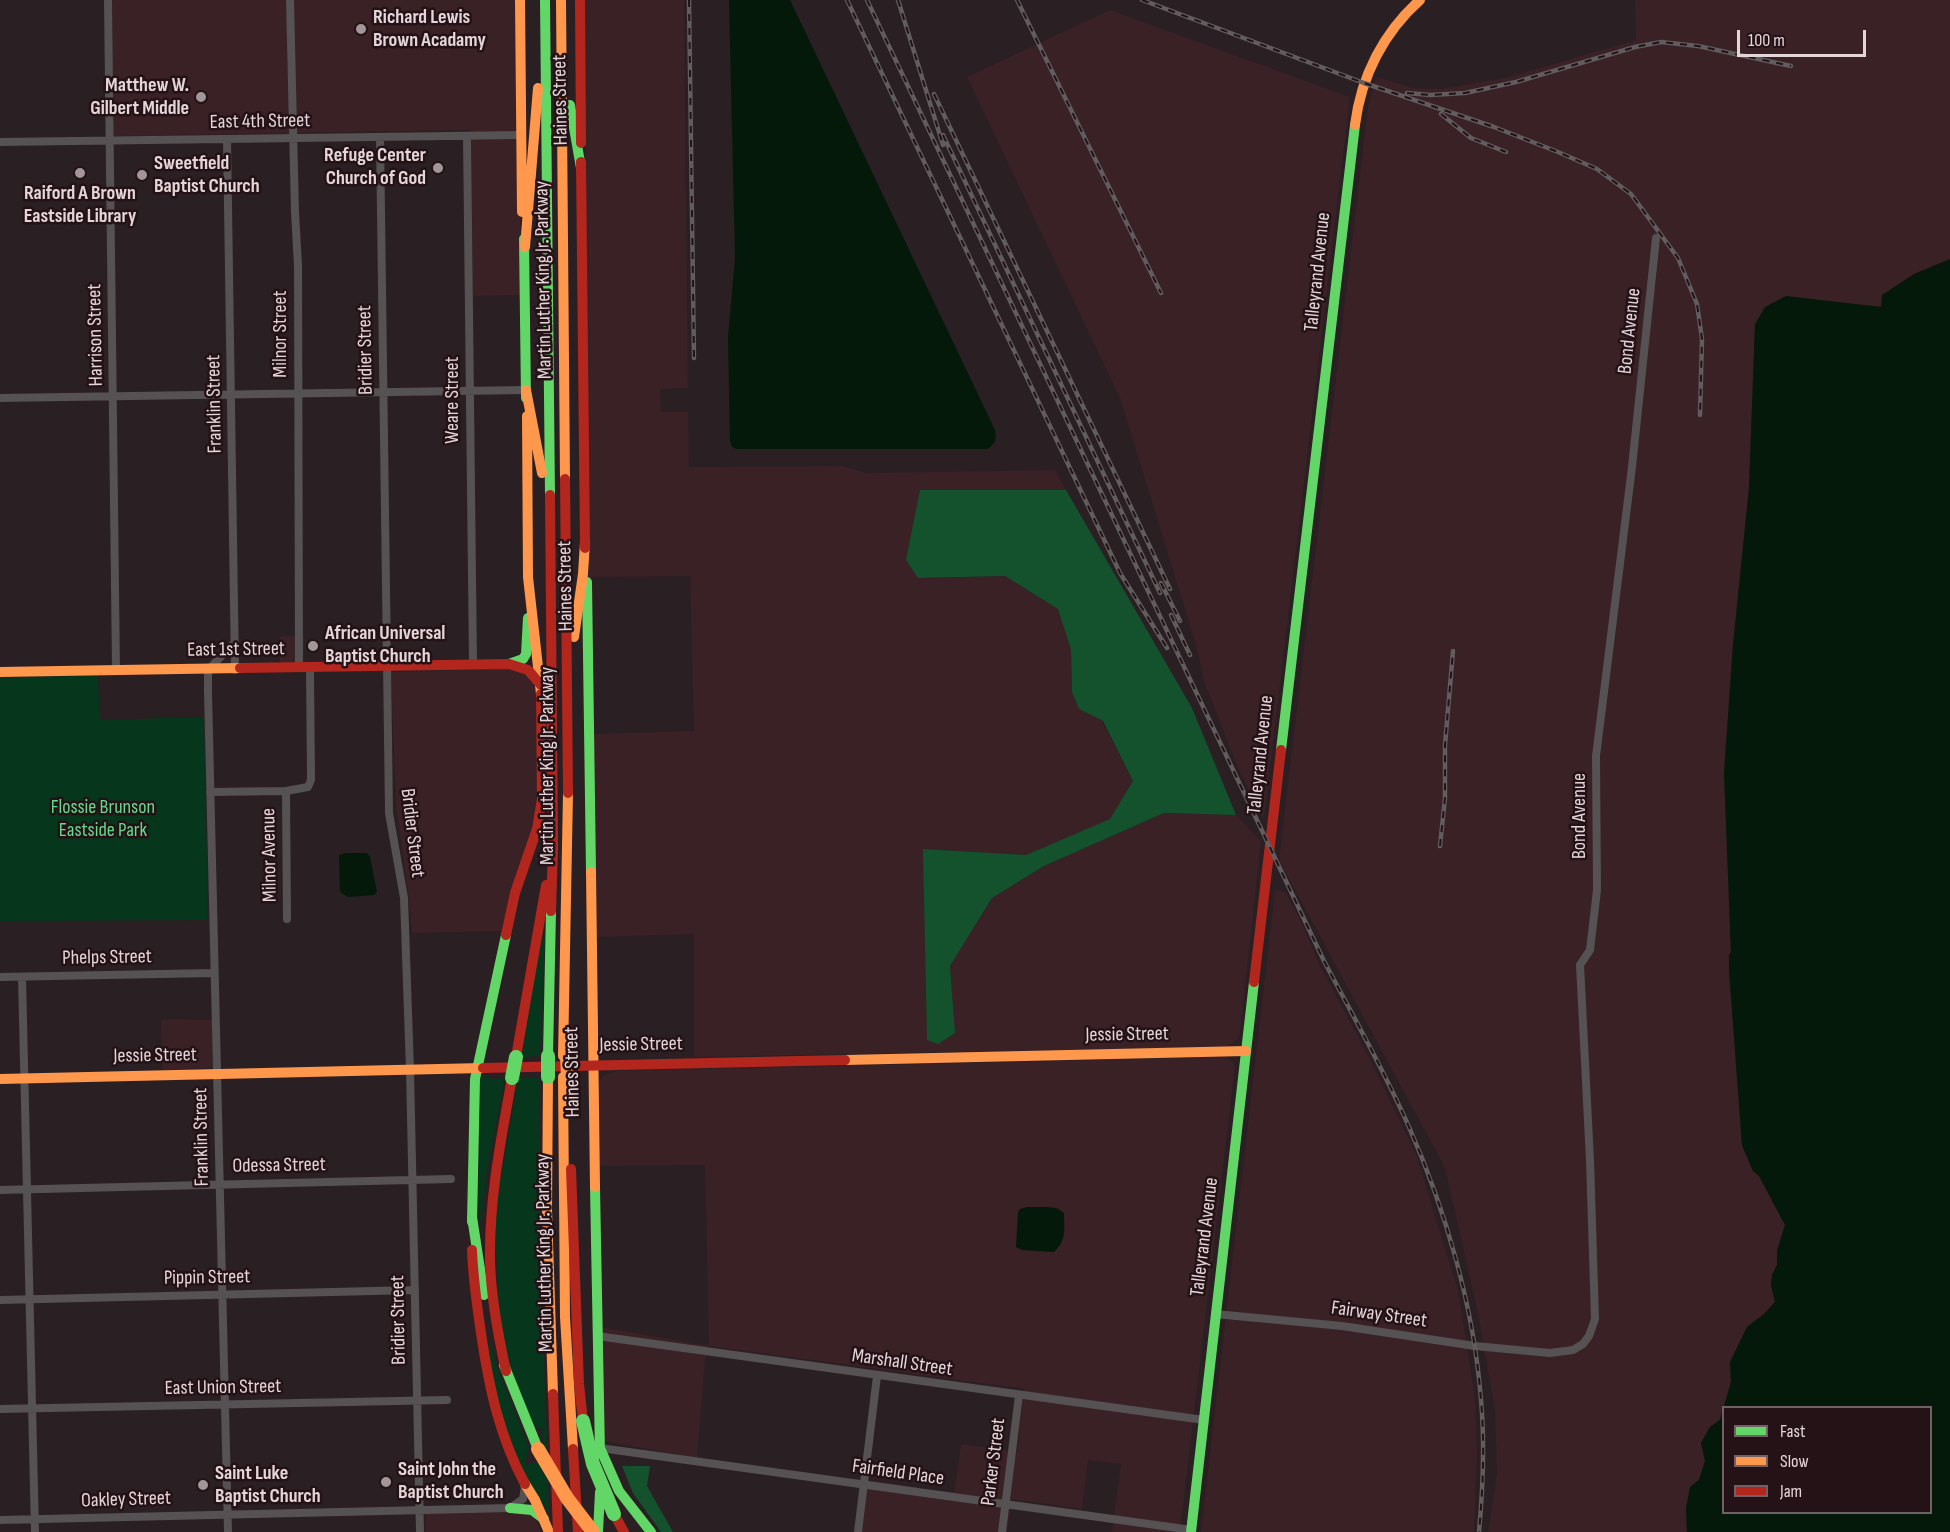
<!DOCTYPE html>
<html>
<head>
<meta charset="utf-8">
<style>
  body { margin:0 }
  #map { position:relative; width:1950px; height:1532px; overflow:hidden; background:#2a1f22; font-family:"Sofia Sans Condensed",sans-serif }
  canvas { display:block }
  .legend { position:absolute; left:1722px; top:1406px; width:210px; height:108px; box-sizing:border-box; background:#241216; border:2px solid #716064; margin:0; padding:8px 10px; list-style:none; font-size:18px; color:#e4d6d8 }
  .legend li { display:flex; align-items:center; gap:12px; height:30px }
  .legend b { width:30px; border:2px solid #716064 }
  .scale { position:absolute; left:1737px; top:30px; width:129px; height:27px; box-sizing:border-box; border:3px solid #e4d6d8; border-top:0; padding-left:8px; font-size:18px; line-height:21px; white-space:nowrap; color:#e4d6d8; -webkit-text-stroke:4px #241216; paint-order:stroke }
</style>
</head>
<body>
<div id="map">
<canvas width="1950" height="1532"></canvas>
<ul class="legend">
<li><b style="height:8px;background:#63d668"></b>Fast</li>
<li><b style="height:8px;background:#ff974d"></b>Slow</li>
<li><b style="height:8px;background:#b3261e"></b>Jam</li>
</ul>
<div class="scale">100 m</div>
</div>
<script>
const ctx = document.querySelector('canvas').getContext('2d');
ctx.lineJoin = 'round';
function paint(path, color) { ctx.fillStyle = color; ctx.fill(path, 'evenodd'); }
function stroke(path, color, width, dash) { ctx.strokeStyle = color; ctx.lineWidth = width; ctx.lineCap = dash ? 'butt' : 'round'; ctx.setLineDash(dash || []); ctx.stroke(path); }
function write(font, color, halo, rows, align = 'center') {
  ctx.font = font + ' "Sofia Sans Condensed",sans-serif'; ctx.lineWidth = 5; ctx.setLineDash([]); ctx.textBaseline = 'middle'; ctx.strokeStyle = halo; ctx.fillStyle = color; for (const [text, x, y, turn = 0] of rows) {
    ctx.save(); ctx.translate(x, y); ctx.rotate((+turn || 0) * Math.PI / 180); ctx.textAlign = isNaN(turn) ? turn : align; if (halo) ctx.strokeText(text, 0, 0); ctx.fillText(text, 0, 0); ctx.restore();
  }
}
const built = new Path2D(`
  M 112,0 L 517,0 L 521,295 L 473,296 L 471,130 L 114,136 Z
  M 584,0 L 684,0 L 688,388 L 660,389 L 661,412 L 688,412 L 689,467 L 843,466 L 867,473 L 1055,470 L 1066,490 L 920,490 L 918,578 L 1005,576 L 1058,609 L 1071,650 L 1072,692 L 1079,709 L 1102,721 L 1133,781 L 1111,819 L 1025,855 L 923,849 L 955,1033 L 950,966 L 992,898 L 1044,866 L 1164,813 L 1236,815 L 1261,841 L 1240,1033 L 1238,1039 L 1226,1047 L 694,1057 L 694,934 L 595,937 L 592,734 L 694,731 L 690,576 L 589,577 Z
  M 1635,0 L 1950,0 L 1950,260 L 1914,274 L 1882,307 L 1786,297 L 1755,324 L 1749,488 L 1733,645 L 1724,773 L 1731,952 L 1729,955 L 1729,970 L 1742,1145 L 1753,1171 L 1759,1176 L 1785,1225 L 1777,1251 L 1777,1265 L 1772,1275 L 1771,1285 L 1775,1302 L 1764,1314 L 1747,1327 L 1730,1362 L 1731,1382 L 1719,1420 L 1710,1427 L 1701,1443 L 1705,1461 L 1699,1480 L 1686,1508 L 1687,1532 L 1488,1532 L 1497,1474 L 1495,1411 L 1479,1318 L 1445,1168 L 1279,860 L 1368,107 L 1376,77 L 1414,88 L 1440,89 L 1505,78 L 1636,40 Z
  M 1110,10 L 1350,97 L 1264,819 L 1239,770 L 1205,684 L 1196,645 L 1120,398 L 967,77 Z
  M 280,636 L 304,637 L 303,663 L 280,663 Z
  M 513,669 L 528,672 L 537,688 L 538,803 L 534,825 L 503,931 L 412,933 L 409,898 L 396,807 L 391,672 Z
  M 1275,890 L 1285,892 L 1300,919 L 1320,966 L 1372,1063 L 1416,1154 L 1458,1290 L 1475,1398 L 1477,1455 L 1474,1532 L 1201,1532 Z
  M 161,1019 L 212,1020 L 212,1068 L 162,1070 Z
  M 1225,1057 L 1232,1061 L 1235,1067 L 1180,1532 L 1112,1532 L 1121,1464 L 1088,1460 L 1082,1509 L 1012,1499 L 1007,1532 L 862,1532 L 868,1480 L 954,1494 L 961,1444 L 1017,1452 L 1024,1389 L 709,1346 L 705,1359 L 697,1458 L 603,1441 L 601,1327 L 709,1346 L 705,1165 L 598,1166 L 597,1085 L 603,1076 L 616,1071 Z
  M 524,1511 L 534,1515 L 541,1532 L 426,1532 L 426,1513 Z`);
const green = new Path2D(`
  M 98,676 L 100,720 L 204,717 L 208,920 L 0,921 L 0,677 Z
  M 546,927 L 540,1056 L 522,1057 L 537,959 Z
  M 484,1076 L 489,1076 L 489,1079 L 505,1078 L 486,1177 L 481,1229 L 478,1198 L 480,1079 Z
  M 540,1077 L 540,1228 L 549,1514 L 510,1452 L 492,1385 L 488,1334 L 497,1367 L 530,1450 L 528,1450 L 525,1465 L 540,1462 L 543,1446 L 542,1429 L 532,1425 L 512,1372 L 500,1322 L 494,1219 L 518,1078 Z`);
const forest = new Path2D(`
  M 920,490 L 1066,490 L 1192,708 L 1236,815 L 1164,813 L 1044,866 L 992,898 L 950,966 L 955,1033 L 938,1044 L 927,1040 L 923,849 L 1026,855 L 1110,819 L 1133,781 L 1103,721 L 1079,709 L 1072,692 L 1071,650 L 1058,609 L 1005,576 L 918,578 L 906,560 Z
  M 622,1466 L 650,1466 L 647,1486 L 673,1532 L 661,1532 L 633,1493 Z`);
const water = new Path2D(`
  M 729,0 L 790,0 L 995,430 C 997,439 995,445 987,449 L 737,449 L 732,447 L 730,441 L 728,338 L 735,258 Z
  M 1950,259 L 1950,1532 L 1687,1532 L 1686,1508 L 1690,1487 L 1699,1480 L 1705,1461 L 1701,1443 L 1710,1427 L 1720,1420 L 1731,1382 L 1730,1362 L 1747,1327 L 1764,1314 L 1775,1302 L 1771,1285 L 1772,1275 L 1777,1265 L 1777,1251 L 1785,1225 L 1759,1176 L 1753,1171 L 1742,1145 L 1729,970 L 1729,955 L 1731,952 L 1724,773 L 1733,645 L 1749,488 L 1755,324 L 1765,307 L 1786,296 L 1881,307 L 1882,295 L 1914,274 ZM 1724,1408 L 1930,1408 L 1930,1512 L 1724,1512 Z
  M 345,853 L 367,853 L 370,857 L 377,892 L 374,895 L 348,897 L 340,892 L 339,855 Z
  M 1027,1207 C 1039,1208 1056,1204 1064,1213 C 1064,1230 1067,1240 1054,1252 L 1022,1250 L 1016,1247 L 1018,1212 L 1020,1209 Z`);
const street = new Path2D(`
  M 108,0 L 116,670
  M 290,0 L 295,212 L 298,266 L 299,668
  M 467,136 L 473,664
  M 380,137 L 389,813 L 404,898 L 410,1070 L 420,1532
  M 227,139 L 235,670
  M 0,142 L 521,135
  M 0,398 L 526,390
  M 286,791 L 287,919
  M 210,792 L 286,791 L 308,787 L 311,780 L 310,668
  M 0,977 L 214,973
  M 22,977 L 35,1532
  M 0,1190 L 451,1179
  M 0,1300 L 415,1290
  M 1215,1314 L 1342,1326 L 1475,1346 L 1550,1353 L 1573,1350 L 1583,1344 L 1589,1336 L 1595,1319 L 1590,1160 L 1580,965 L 1590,950 L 1597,890 L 1596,756 L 1632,467 L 1656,238
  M 597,1336 L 1204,1420
  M 0,1409 L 447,1400
  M 600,1448 L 1192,1530
  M 0,1520 L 510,1508 L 523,1499 L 525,1487
  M 228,1532 L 208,692 L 208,670 L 235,642
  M 858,1532 L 877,1376
  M 1002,1532 L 1019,1395`);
const fast = new Path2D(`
  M 545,0 L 550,495
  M 570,105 L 581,168
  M 524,239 L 526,398
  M 587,582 L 591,872
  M 509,664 L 523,659 L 526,654 L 528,618
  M 1281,750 L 1355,125
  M 548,1056 L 551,911
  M 595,1187 L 600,1454
  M 472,1217 L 484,1295
  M 472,1222 L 475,1079 L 506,935
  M 504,1365 L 538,1449
  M 600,1448 L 619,1491 L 651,1532
  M 510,1508 L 532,1510 L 544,1519
  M 598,1532 L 600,1492
  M 1191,1532 L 1254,982`);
const slow = new Path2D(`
  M 520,0 L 522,212
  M 561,0 L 565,479
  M 1355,125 C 1361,76 1384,32 1420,0
  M 525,247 L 538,88
  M 526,390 L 542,473
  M 527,416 L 528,577 L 541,694
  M 574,637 L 583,574 L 585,542
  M 0,672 L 240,668
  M 591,872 L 595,1187
  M 563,1056 L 568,793
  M 845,1060 L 1246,1051
  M 548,1077 L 547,1210 L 553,1394
  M 563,1077 L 565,1317 L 573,1449
  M 0,1079 L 483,1068
  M 525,1484 L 535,1500 L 549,1532`);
const jam = new Path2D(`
  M 580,0 L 581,143
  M 581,162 L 585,548
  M 565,479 L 568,793
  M 550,495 L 553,847 L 551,911
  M 240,668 L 509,664 L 528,670 L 541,685
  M 506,935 L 515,893 L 537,829 L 542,799 L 541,694
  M 1254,982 L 1281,750
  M 516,1057 L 546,885
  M 483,1068 L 845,1060
  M 571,1169 L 579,1384 L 583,1421
  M 472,1250 C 473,1278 477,1306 481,1333 C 489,1387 499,1436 525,1484
  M 506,1371 C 498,1335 491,1298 490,1261 C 489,1199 501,1139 512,1078
  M 553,1394 L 558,1532
  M 573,1449 L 578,1532
  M 614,1514 L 624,1532`);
const rail = new Path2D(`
  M 689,0 L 694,358
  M 847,0 L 1120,573 L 1167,648
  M 867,0 L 1324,961 C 1353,1016 1384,1070 1409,1127 C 1446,1211 1474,1308 1481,1400 C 1485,1444 1483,1488 1479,1532
  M 898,0 L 943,145
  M 1017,0 L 1161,293
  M 1142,0 L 1364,83 L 1494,127 L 1558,152 L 1597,169 L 1631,194 L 1678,258 L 1697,304 L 1702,339 L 1700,415
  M 1407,93 L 1430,95 L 1465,93 L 1516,82 L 1635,47 L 1661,42 L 1698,46 L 1791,66
  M 934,94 L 1170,589
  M 1441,114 L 1471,138 L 1506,152
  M 943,135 L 1160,593
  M 1161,583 L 1180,621
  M 1171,615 L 1190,655
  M 1440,846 L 1445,798 L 1445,745 L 1453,651`);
const fastBridge = new Path2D(`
  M 548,1056 L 548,1077
  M 512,1078 L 516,1057
  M 583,1421 L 593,1464 L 614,1514`);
const slowBridge = new Path2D(`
  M 567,1056 L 568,1077
  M 538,1449 L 567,1498 L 593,1532`);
const markers = [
  [361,29,6,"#a39698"],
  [201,97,6,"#a39698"],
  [438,168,6,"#a39698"],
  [80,173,6,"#a39698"],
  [142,175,6,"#a39698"],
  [313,646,6,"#a39698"],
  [386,1482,6,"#a39698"],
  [203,1485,6,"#a39698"]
];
const poiNames = [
  ["Richard Lewis",373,18],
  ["Brown Acadamy",373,41],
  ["Matthew W.",189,86,"right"],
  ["Gilbert Middle",189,109,"right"],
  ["Refuge Center",426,156,"right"],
  ["Church of God",426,179,"right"],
  ["Sweetfield",154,164],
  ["Baptist Church",154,187],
  ["Raiford A Brown",80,194,"center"],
  ["Eastside Library",80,217,"center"],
  ["African Universal",325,634],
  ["Baptist Church",325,657],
  ["Saint John the",398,1470],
  ["Baptist Church",398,1493],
  ["Saint Luke",215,1474],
  ["Baptist Church",215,1497]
];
const streetNames = [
  ["Haines Street",561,100,-91],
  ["East 4th Street",260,122,-1],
  ["Talleyrand Avenue",1318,272,-84],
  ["Martin Luther King Jr. Parkway",544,280,-91],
  ["Bond Avenue",1630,331,-84],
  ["Milnor Street",281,334,-90],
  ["Harrison Street",96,335,-91],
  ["Bridier Street",366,350,-91],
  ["Weare Street",453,400,-90],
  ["Franklin Street",215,404,-91],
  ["Haines Street",566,586,-91],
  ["East 1st Street",236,650,-1],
  ["Talleyrand Avenue",1261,755,-84],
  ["Martin Luther King Jr. Parkway",548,766,-90],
  ["Bond Avenue",1580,816,-90],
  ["Bridier Street",412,833,83],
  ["Milnor Avenue",270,855,-91],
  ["Phelps Street",107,958,-1],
  ["Jessie Street",1127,1035,-1],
  ["Jessie Street",641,1045,-1],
  ["Jessie Street",155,1056,-1],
  ["Haines Street",573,1072,-91],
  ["Franklin Street",202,1137,-91],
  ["Odessa Street",279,1166,-1],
  ["Talleyrand Avenue",1205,1237,-83],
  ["Martin Luther King Jr. Parkway",545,1253,-91],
  ["Pippin Street",207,1278,-1],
  ["Fairway Street",1379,1315,8],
  ["Bridier Street",399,1320,-91],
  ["Marshall Street",902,1363,8],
  ["East Union Street",223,1388,-1],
  ["Parker Street",994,1462,-83],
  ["Fairfield Place",898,1473,8],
  ["Oakley Street",126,1500,-2]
];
const parkNames = [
  ["Flossie Brunson",103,808],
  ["Eastside Park",103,831]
];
paint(built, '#392125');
paint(green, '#06361b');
paint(forest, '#13522d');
paint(water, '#041909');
stroke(street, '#565152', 8);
stroke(fast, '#63d668', 10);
stroke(slow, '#ff974d', 10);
stroke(jam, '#b3261e', 10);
stroke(rail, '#615c5d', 4.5);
stroke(rail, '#241216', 2, [7]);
stroke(fastBridge, '#63d668', 14);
stroke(slowBridge, '#ff974d', 14);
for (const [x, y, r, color] of markers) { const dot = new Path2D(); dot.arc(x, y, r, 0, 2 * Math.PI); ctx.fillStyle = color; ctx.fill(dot); stroke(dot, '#241216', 2); }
write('bold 20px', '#e4d6d8', '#241216', poiNames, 'left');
write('20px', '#e4d6d8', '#241216', streetNames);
write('20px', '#64da8d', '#241216', parkNames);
</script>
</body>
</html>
